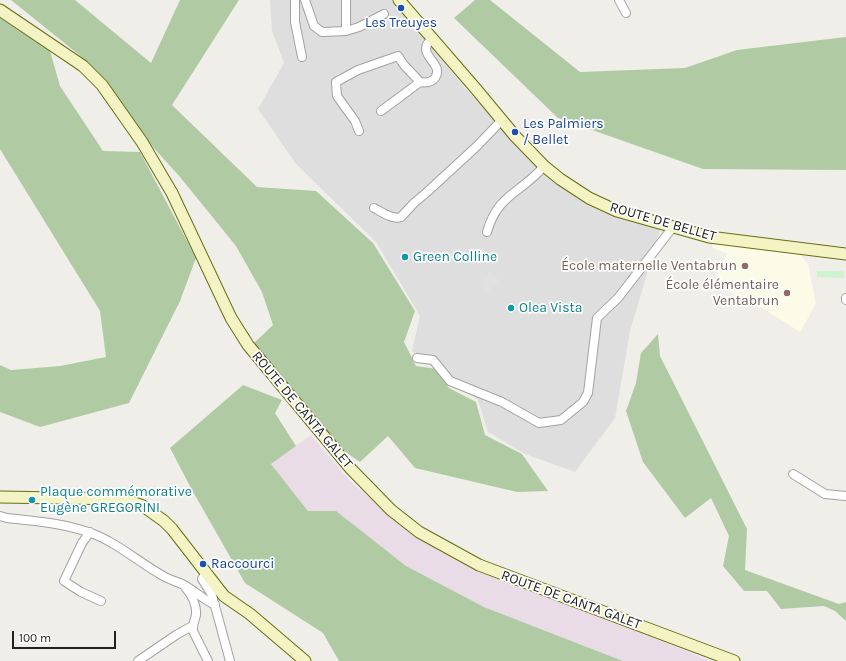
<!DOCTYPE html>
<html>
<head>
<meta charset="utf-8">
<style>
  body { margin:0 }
  #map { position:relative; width:846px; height:661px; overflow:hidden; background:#f0eee9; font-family:Karla,sans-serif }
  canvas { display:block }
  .scale { position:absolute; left:12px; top:631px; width:104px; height:18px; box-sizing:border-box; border:2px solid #212121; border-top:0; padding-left:5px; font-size:12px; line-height:14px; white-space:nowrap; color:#212121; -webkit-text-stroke:3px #fff; paint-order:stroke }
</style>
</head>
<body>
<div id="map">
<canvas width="846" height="661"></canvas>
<div class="scale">100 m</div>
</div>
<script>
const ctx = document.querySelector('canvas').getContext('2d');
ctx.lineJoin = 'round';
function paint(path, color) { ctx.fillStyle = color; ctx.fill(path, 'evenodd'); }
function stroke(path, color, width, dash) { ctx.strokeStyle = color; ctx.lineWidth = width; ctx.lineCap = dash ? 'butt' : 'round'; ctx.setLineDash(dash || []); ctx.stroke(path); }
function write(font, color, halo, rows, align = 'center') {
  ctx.font = font + ' Karla,sans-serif'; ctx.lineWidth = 3.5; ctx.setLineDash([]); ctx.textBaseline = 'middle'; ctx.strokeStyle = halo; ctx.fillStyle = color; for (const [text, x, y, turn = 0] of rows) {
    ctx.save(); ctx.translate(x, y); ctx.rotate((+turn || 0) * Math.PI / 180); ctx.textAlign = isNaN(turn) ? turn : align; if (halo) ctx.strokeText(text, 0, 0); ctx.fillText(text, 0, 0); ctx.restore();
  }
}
const residential = new Path2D(`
  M 270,0 L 392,0 L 464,87 L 515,140 L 577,197 L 660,230 L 630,331 L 615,418 L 575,472 L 525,454 L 488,432 L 478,400 L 412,351 L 420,316 L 376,242 L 296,164 L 258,109 L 284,63 L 272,31 Z`);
const industrial = new Path2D(`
  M 311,435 L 350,481 L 413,535 L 467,565 L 603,617 L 710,661 L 623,661 L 484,607 L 406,566 L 336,512 L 308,511 L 271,464 Z`);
const education = new Path2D(`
  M 714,243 L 797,251 L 808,264 L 816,304 L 800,332 L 756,304 L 736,297 L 716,278 L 727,254 L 712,247 Z`);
const forest = new Path2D(`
  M 11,0 L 75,0 L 151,63 L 180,0 L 239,0 L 172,105 L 257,187 L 316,191 L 373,243 L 415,311 L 404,342 L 416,366 L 437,369 L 449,388 L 476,402 L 485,435 L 522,454 L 548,491 L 517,492 L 415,468 L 388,436 L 360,462 L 341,449 L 254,343 L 273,325 L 262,292 L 236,246 L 180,177 L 143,136 L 88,62 Z
  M 475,0 L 490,0 L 580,72 L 685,68 L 737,50 L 846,37 L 846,170 L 703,169 L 558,118 L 454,18 Z
  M 0,16 L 50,51 L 60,86 L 103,151 L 140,152 L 196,258 L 180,301 L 129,403 L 40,427 L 0,412 L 0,365 L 11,370 L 60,366 L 106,357 L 100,311 L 0,149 Z
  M 658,334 L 660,356 L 747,529 L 745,570 L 839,604 L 846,602 L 846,621 L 835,611 L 824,606 L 781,609 L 767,591 L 744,591 L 723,566 L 729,536 L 711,498 L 685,518 L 643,462 L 626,411 L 636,383 L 641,353 Z
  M 243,385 L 282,400 L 275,413 L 296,446 L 271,464 L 308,511 L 336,511 L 406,566 L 484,607 L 623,661 L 339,661 L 323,633 L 245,583 L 192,490 L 170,448 Z`);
const park = new Path2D(`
  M 817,271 L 842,271 L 844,273 L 844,278 L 817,277 Z`);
const parking = new Path2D(`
  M 490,272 L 499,280 L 488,291 L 482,287 L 483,281 L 480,281 Z`);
const street = new Path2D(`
  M 295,0 L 295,22 L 302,57
  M 305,0 L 314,26 L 322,32 L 346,31 L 359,27 L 384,14
  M 346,0 L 346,31
  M 619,0 L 626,13
  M 381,111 L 420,82
  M 359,131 L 355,121 L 337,96 L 336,82 L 358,70 L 398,56 L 404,65 L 420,82 C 426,83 431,83 435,78 C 443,66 426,59 426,49 C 426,44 429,41 433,38
  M 374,208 C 382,212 392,220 401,217 L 414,203 L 426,193 L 476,147 L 502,120
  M 487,232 C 498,193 522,193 544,166
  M 846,300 L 846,298
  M 417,358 L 433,360 L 450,381 L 502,402 L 539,423 L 561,420 L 583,402 L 588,393 L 597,318 L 618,298 L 673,227
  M 793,474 L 825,494 L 846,496
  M 0,516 L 7,518 C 35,521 62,523 88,532 C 116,541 139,563 165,577 C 171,580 178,582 184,585 C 195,591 204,600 215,605
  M 90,532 L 82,543 L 64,581 L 81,592 L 101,601
  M 205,574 L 202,579 L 212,595 L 230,661
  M 185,587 C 191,594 197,605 196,615 C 195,620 192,625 193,631 L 208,661
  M 138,661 L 176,635 L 192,626`);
const secondary = new Path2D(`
  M 399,0 L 476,89 L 515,136 L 544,166 L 560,179 L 589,198 L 617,211 L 709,237 L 846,254
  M 0,10 L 83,66 L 102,85 L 142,142 L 172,193 L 231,318 L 248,345 L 351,469 L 391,510 L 419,532 L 479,565 L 734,661
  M 0,497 L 123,499 L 143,506 L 164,521 L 172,529 L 224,596 L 250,614 L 305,661`);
const markers = [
  [401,8,4,"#1a4fb4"],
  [515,132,4,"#1a4fb4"],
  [405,257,4,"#0f9aa8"],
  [745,266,4,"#8d6e63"],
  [787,293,4,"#8d6e63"],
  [511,308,4,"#0f9aa8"],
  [32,500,4,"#0f9aa8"],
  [203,564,4,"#1a4fb4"]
];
const transitNames = [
  ["Les Treuyes",401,23,"center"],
  ["Les Palmiers",523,124],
  ["/ Bellet",523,140],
  ["Raccourci",211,564]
];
const streetNames = [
  ["ROUTE DE BELLET",663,222,16],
  ["ROUTE DE CANTA GALET",302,410,50],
  ["ROUTE DE CANTA GALET",571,600,20]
];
const cultureNames = [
  ["Green Colline",413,257],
  ["Olea Vista",519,308],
  ["Plaque commémorative",40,492],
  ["Eugène GREGORINI",40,508]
];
const educationNames = [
  ["École maternelle Ventabrun",737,266],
  ["École élémentaire",779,285],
  ["Ventabrun",779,301]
];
paint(residential, '#dfdede');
paint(industrial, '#e9dce7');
paint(education, '#fcfbe7');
paint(forest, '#b0cba3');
paint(park, '#ccf4ce');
paint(parking, '#e1e1e1');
stroke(street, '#a2a2a2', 10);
stroke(secondary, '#696e12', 13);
stroke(street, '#fff', 8);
stroke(secondary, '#f3f3c4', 11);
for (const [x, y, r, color] of markers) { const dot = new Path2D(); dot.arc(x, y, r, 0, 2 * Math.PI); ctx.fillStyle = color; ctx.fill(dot); stroke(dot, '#fff', 1.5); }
write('14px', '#164399', '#fff', transitNames, 'left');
write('14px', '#212121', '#fff', streetNames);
write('14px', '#0d838f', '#fff', cultureNames, 'left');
write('14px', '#785e54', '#fff', educationNames, 'right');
</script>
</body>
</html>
